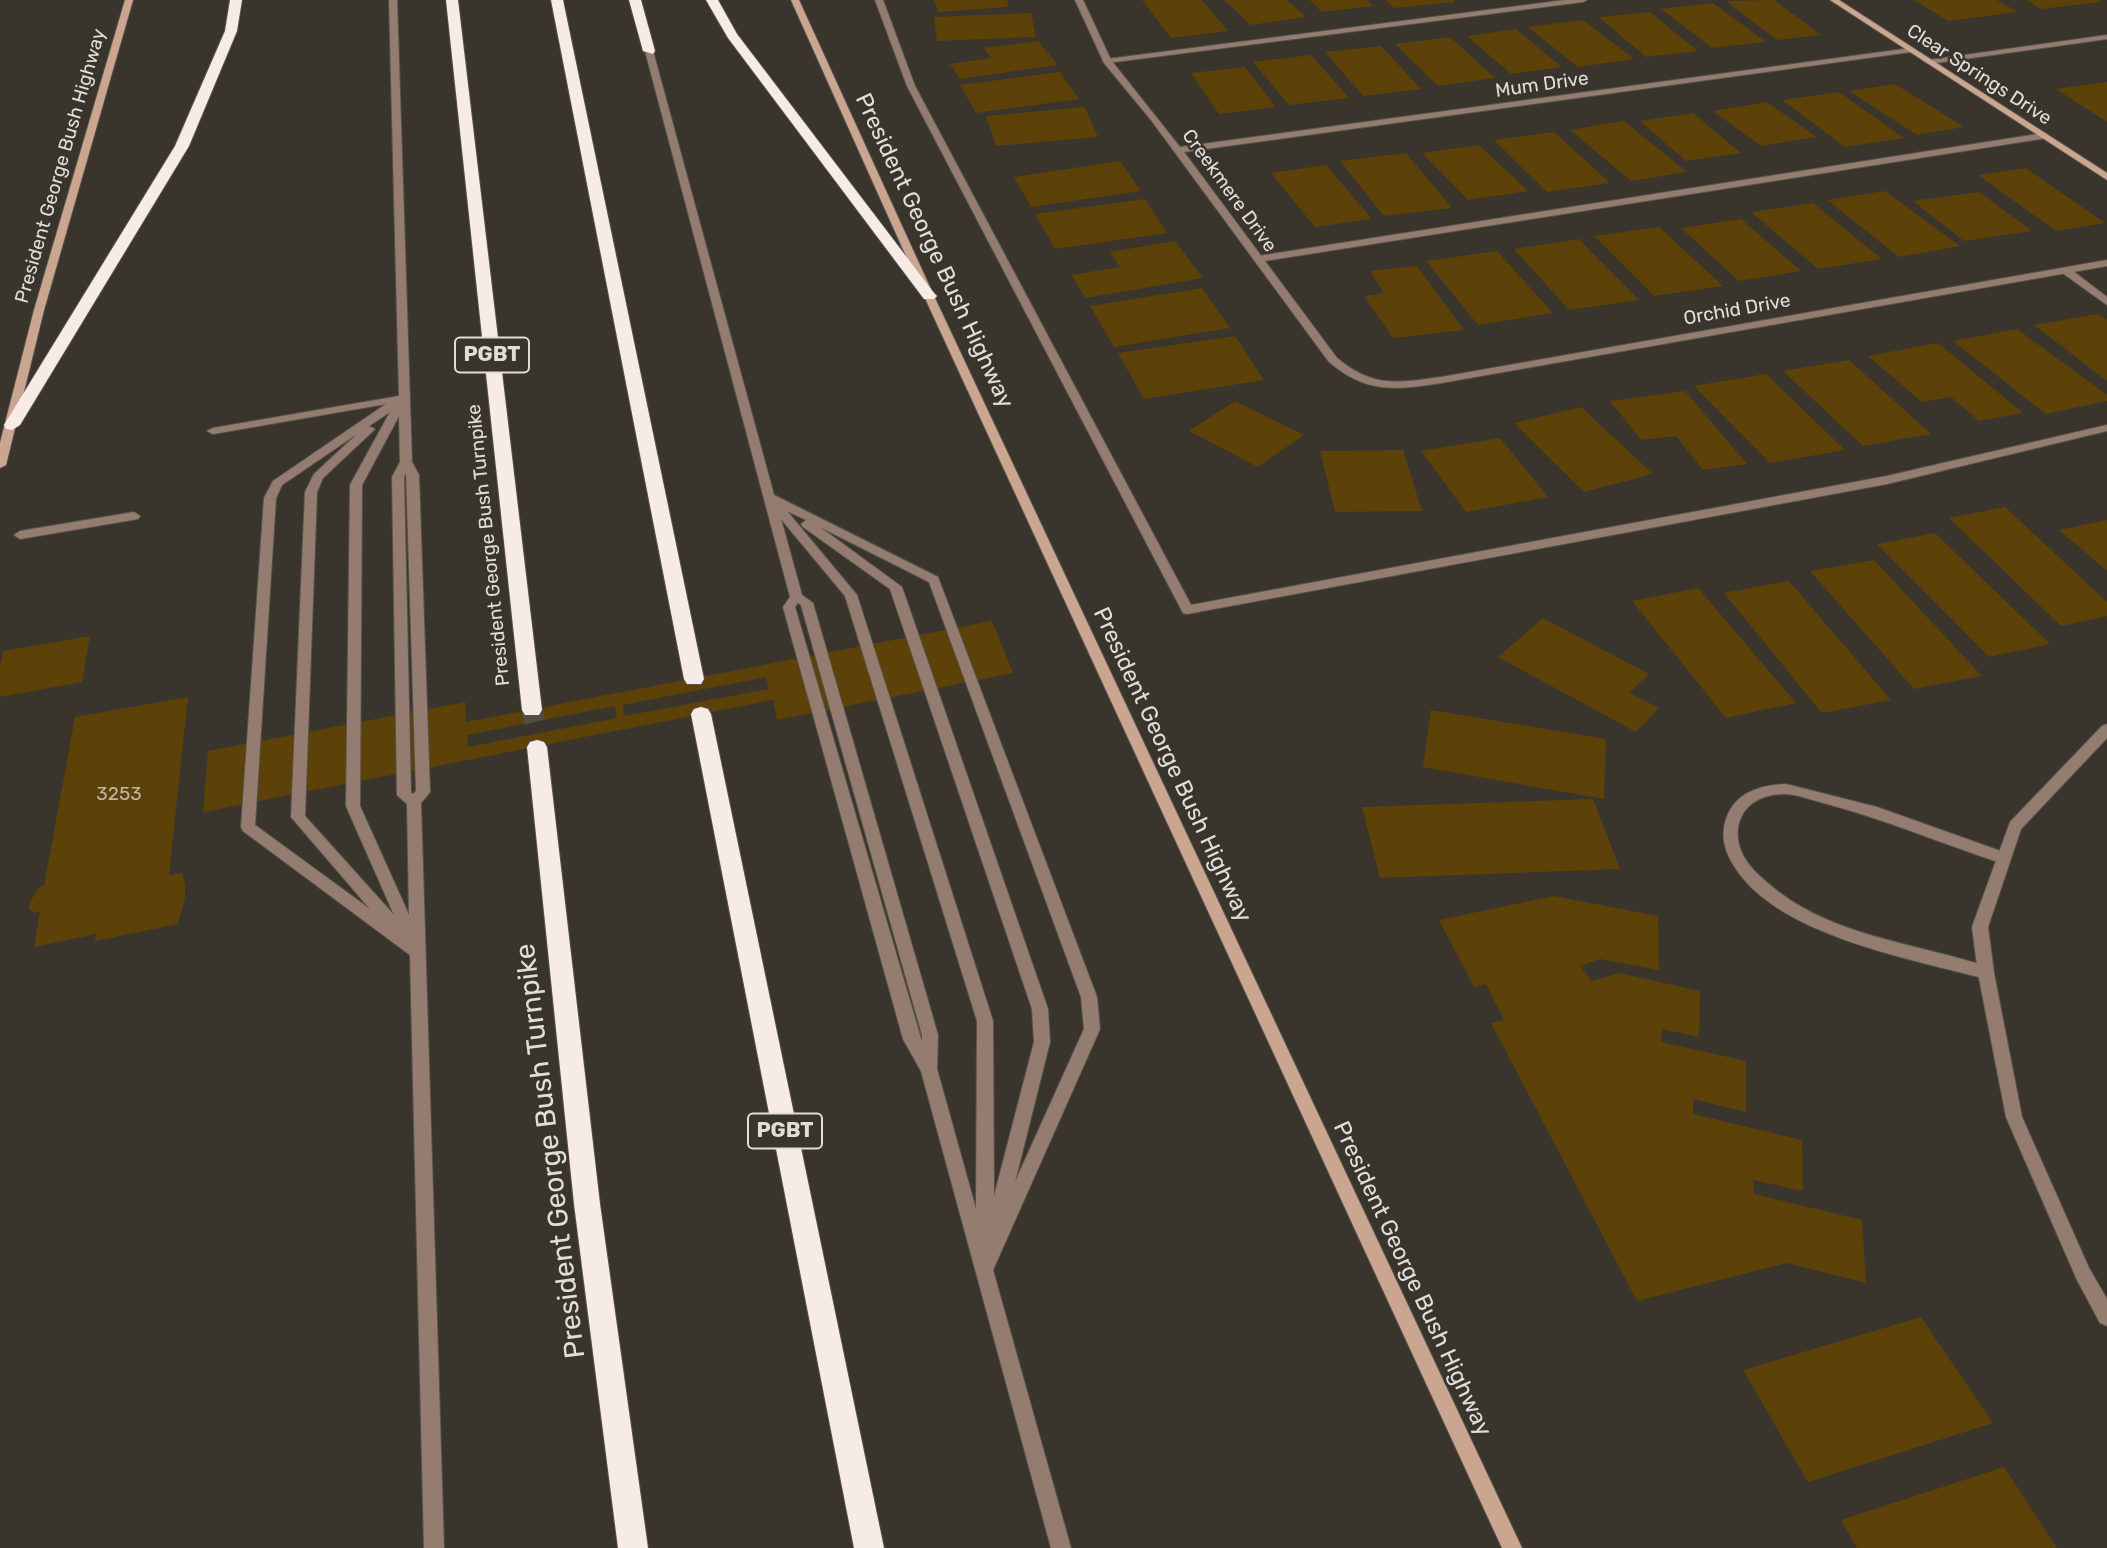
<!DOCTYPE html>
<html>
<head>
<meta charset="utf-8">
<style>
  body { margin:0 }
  canvas { display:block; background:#39342c }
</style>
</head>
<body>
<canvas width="2107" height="1548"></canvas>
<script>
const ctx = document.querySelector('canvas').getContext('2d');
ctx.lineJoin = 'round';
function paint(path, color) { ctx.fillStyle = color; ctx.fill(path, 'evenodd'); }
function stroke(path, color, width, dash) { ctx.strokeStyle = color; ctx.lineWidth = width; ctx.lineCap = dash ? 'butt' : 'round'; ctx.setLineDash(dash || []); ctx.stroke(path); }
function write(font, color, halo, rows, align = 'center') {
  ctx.font = font + ' Rubik,sans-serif'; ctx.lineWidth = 5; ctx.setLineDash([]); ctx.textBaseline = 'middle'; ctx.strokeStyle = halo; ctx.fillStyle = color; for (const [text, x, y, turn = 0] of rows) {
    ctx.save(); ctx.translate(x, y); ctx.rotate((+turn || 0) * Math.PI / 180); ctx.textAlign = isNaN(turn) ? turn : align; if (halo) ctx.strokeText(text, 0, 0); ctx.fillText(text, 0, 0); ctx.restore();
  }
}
const building = new Path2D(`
  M 934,0 L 1007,0 L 1009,7 L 938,12 Z
  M 1142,0 L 1202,0 L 1228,31 L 1171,38 Z
  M 1224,0 L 1287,0 L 1306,17 L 1251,25 Z
  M 1310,0 L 1367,0 L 1373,6 L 1322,12 Z
  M 1386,0 L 1454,0 L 1454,2 L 1394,8 Z
  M 1774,0 L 1821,35 L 1777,40 L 1726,1 Z
  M 1914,0 L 1997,0 L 2018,12 L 1948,21 Z
  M 2026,0 L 2100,0 L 2101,2 L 2041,9 Z
  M 1713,3 L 1766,42 L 1712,48 L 1661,9 Z
  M 1650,12 L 1698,51 L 1646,57 L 1599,17 Z
  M 1031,13 L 1036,37 L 937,41 L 934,17 Z
  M 1583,20 L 1634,59 L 1578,67 L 1528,27 Z
  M 1516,29 L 1562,67 L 1511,74 L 1467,36 Z
  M 1450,37 L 1495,78 L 1438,86 L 1395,44 Z
  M 1038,41 L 1058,65 L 960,79 L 950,64 L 991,58 L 984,48 Z
  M 1381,46 L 1421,89 L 1363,96 L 1325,52 Z
  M 1311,55 L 1349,98 L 1289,105 L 1253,62 Z
  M 1245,67 L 1276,107 L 1219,114 L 1191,73 Z
  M 1060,72 L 1079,99 L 976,113 L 960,85 Z
  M 2107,82 L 2107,122 L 2056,89 Z
  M 1895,84 L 1964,127 L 1917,135 L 1849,91 Z
  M 1839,92 L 1904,138 L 1845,147 L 1782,100 Z
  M 1767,102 L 1817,137 L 1761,146 L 1713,111 Z
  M 1085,107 L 1098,137 L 996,146 L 986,116 Z
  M 1693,113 L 1741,153 L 1686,161 L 1640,121 Z
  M 1624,121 L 1687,172 L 1631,181 L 1570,130 Z
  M 1554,132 L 1610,183 L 1547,192 L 1494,140 Z
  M 1479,145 L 1528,191 L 1468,200 L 1422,153 Z
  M 1406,153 L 1452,208 L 1384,216 L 1340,161 Z
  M 1120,161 L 1141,191 L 1031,207 L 1014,177 Z
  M 1326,165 L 1372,219 L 1315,227 L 1271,173 Z
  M 2026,168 L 2105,223 L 2056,231 L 1978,175 Z
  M 1885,191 L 1960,246 L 1899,257 L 1827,200 Z
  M 1979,192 L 2032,231 L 1964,241 L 1913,201 Z
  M 1145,199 L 1167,233 L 1055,249 L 1035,214 Z
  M 1813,203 L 1882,259 L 1818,269 L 1751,212 Z
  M 1741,219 L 1801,271 L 1739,281 L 1681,228 Z
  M 1659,227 L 1723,286 L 1654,296 L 1594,236 Z
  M 1579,239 L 1639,300 L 1569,310 L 1514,249 Z
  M 1175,241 L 1203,278 L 1086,298 L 1071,275 L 1120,267 L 1110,252 Z
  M 1497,251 L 1553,313 L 1478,325 L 1426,261 Z
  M 1417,266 L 1464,330 L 1393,338 L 1364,296 L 1384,293 L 1370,271 Z
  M 1202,288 L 1230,328 L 1114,347 L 1090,306 Z
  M 2098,314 L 2107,320 L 2107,381 L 2034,325 Z
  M 2017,329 L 2107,395 L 2107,401 L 2046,414 L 1953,341 Z
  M 1235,336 L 1264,380 L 1144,399 L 1118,353 Z
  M 1938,343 L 2023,413 L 1979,421 L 1951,397 L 1922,402 L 1868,356 Z
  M 1849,360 L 1931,434 L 1863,446 L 1783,371 Z
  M 1766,374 L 1845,450 L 1770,463 L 1694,386 Z
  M 1685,391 L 1747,464 L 1703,470 L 1676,436 L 1641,440 L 1610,401 Z
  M 1235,401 L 1304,435 L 1258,467 L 1189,431 Z
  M 1581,407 L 1653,474 L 1584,492 L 1514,423 Z
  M 1500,438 L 1548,497 L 1466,512 L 1421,451 Z
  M 1403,450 L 1422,511 L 1335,512 L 1320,451 Z
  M 2005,507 L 2107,602 L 2107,616 L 2061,626 L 1949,518 Z
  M 2107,520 L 2107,571 L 2059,530 Z
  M 1935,533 L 2050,644 L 1989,657 L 1877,544 Z
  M 1874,560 L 1982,676 L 1914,689 L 1810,571 Z
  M 1789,581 L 1891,700 L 1822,713 L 1724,593 Z
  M 1698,588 L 1796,703 L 1726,718 L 1632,601 Z
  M 1543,618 L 1649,674 L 1629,693 L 1659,708 L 1636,732 L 1498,657 Z
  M 992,621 L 1013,673 L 777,720 L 773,700 L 203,812 L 208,751 L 465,702 L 466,722 ZM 766,677 L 769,689 L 624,716 L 623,705 ZM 615,706 L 617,718 L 468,747 L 467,735 Z
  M 90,636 L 82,682 L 0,697 L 0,666 L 3,651 Z
  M 188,697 L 169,875 L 182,873 L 185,884 L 185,897 L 178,924 L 95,941 L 96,934 L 34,947 L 40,912 L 34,913 L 29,909 L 30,902 L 39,887 L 44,886 L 75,717 Z
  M 1431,710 L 1606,739 L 1604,799 L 1423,767 Z
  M 1593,799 L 1620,869 L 1380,878 L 1362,807 Z
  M 1554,896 L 1658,916 L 1659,970 L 1600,959 L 1580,966 L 1592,981 L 1619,973 L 1700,991 L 1699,1037 L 1662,1029 L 1661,1042 L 1746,1061 L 1746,1112 L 1693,1099 L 1693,1114 L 1802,1140 L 1803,1191 L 1753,1180 L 1754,1194 L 1862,1220 L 1866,1283 L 1787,1263 L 1637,1301 L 1491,1023 L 1504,1020 L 1486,984 L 1474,987 L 1439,920 Z
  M 1921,1317 L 1993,1423 L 1808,1482 L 1743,1370 Z
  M 2004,1467 L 2057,1548 L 1857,1548 L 1841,1520 Z`);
const highwayTunnel = new Path2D(`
  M 532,710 L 535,722`);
const lane = new Path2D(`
  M 389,0 L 397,0 L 412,462 L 419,475 L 430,792 L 421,803 L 444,1548 L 424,1548 L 410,955 L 243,831 L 241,827 L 264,498 L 273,481 L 386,404 L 213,434 L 207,431 L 213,428 L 399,396 ZM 390,412 L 350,485 L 346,806 L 394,915 L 305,816 L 317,492 L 323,478 L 373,431 L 375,429 L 369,426 ZM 399,416 L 400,462 L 392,477 L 397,795 L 407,804 L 409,915 L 360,806 L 362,485 ZM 357,434 L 314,474 L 305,492 L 291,817 L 370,909 L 255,825 L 276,498 L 282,485 ZM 406,473 L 416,791 L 413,794 L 411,793 L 404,477 Z
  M 875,0 L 883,0 L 915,86 L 1191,605 L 1887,476 L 2107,425 L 2107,431 L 1887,484 L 1187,614 L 1183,613 L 907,86 Z
  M 1565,0 L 1587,0 L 1583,2 L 1107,63 L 1103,61 L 1107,59 Z
  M 649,49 L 653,51 L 774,495 L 938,577 L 1097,997 L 1100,1029 L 993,1270 L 1071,1548 L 1051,1548 L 921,1071 L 903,1039 L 783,607 L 790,597 L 645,51 ZM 787,511 L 806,520 L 801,524 L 803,527 L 890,589 L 1032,1009 L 1034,1042 L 994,1196 L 993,1021 L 857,595 ZM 781,519 L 845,596 L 977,1021 L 976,1209 L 937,1069 L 938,1035 L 813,603 L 802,595 ZM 820,527 L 929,582 L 1081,997 L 1084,1029 L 1015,1182 L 1050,1042 L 1048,1009 L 902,587 ZM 798,603 L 801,605 L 922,1035 L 922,1042 L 795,607 Z
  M 2044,133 L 2047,134 L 2047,138 L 1258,262 L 1253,259 L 1258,256 Z
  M 2061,268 L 2069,268 L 2107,297 L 2107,305 L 2061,272 Z
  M 134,512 L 140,516 L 138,519 L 20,539 L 14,535 L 20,531 Z
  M 1786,784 L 1877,807 L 2009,854 L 2011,858 L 2009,862 L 2004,864 C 1945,845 1888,820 1827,804 C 1814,801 1800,795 1786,794 C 1770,794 1754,798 1744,812 C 1737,823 1736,836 1740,848 C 1744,860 1752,869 1761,877 C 1824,937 1914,942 1992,968 L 1994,973 L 1992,978 L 1986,979 C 1912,959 1780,936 1736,869 C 1725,853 1720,837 1726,819 C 1735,792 1761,785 1786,784 Z`);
const street = new Path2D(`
  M 1075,0 L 1083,0 L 1111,60 L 1180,147 L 1911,48 L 1915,50 L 1911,52 L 1184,152 L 1337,358 C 1373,388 1397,383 1441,377 L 2107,260 L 2107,266 L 1441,383 C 1395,390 1367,394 1329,362 L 1151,120 L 1104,63 Z
  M 2107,35 L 2107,39 L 1929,64 L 1925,62 L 1929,60 Z
  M 2107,724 L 2107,738 L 2021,829 L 1988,927 L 1994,973 L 2022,1117 L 2089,1268 L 2107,1299 L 2107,1326 L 2100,1323 L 2077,1280 L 2006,1117 L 1978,973 L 1972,927 L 2010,822 L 2102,726 Z`);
const secondary = new Path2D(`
  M 125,0 L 133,0 L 44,310 L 6,465 L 0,468 L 0,443 L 34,310 Z
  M 791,0 L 799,0 L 934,296 L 1522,1548 L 1502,1548 L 924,296 Z
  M 1830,0 L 1839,0 L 2107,173 L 2107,180 Z`);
const highway = new Path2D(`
  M 230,0 L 242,0 L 237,31 L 189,146 L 20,425 L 12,430 L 6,429 L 4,425 L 175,146 L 225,31 Z
  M 446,0 L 458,0 L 542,710 L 539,715 L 525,715 L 522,710 Z
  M 551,0 L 563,0 L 704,679 L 701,684 L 687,684 L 684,679 Z
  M 629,0 L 641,0 L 655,51 L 653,54 L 643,51 Z
  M 706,0 L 718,0 L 737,34 L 934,293 L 937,296 L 934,299 L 924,299 L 728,38 Z
  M 701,707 L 708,709 L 711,714 L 884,1548 L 854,1548 L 691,714 L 694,709 Z
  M 537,740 L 544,742 L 547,747 L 600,1204 L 648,1548 L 618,1548 L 574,1204 L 527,747 L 530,742 Z`);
const farStreetnames = [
  ["Clear Springs Drive",1979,75,33],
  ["Mum Drive",1542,85,-8],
  ["President George Bush Highway",61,166,-74],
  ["Creekmere Drive",1229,191,54],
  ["Orchid Drive",1737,310,-10],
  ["President George Bush Turnpike",489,545,-96]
];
const numberNames = [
  ["3253",119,795]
];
const shields = [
  [492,355,74],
  [785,1131,74]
];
const shieldNames = [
  ["PGBT",492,355],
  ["PGBT",785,1131]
];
const streetNames = [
  ["President George Bush Highway",934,251,65],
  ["President George Bush Highway",1172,765,65],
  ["President George Bush Highway",1412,1279,65]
];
const nearStreetnames = [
  ["President George Bush Turnpike",551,1151,-97]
];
paint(building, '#5c4109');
stroke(highwayTunnel, '#524e46', 21, [21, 10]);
stroke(lane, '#57534b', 2);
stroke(street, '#57534b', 2);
stroke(secondary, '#57534b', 2);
stroke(highway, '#57534b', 2);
paint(lane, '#947d70');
paint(street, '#947d70');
paint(secondary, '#caa590');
paint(highway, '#f7ebe5');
write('19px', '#e1ded9', '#39342c', farStreetnames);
write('19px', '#c0b7a5', null, numberNames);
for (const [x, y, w] of shields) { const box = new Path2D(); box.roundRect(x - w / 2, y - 17.5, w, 35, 5); ctx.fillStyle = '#39342c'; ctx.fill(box); stroke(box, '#e1ded9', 2); }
write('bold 21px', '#e1ded9', null, shieldNames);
write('23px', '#e1ded9', '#39342c', streetNames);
write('28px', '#e1ded9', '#39342c', nearStreetnames);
</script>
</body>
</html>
